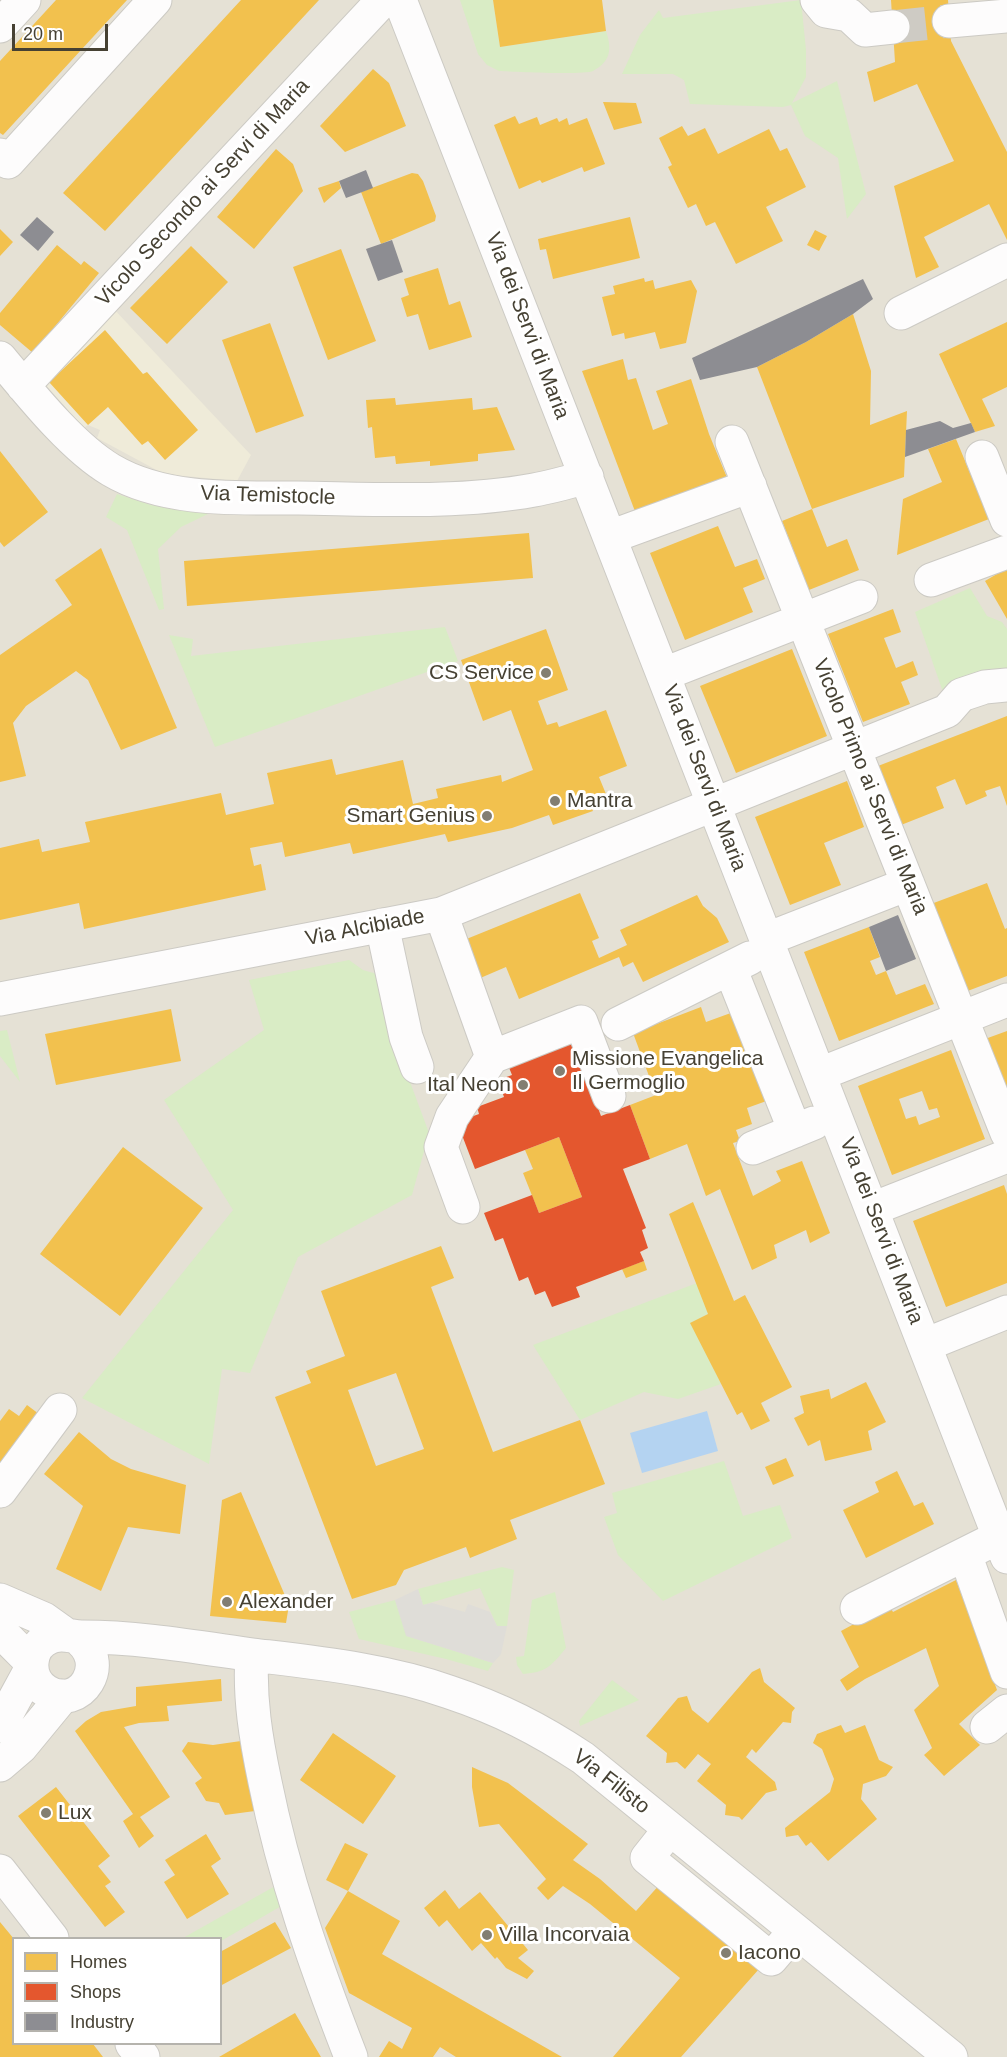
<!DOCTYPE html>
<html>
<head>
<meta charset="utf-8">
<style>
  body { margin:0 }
  #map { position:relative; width:1007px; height:2057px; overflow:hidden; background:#f0eee8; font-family:Arial,sans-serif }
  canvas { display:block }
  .legend { position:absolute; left:12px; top:1937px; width:210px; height:108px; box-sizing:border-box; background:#fff; border:2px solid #b5b3ad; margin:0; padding:8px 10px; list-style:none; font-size:18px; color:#464133 }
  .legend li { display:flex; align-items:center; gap:12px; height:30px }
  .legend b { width:30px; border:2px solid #b5b3ad }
  .scale { position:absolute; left:12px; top:24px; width:96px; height:27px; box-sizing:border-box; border:3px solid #464133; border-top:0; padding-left:8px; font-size:18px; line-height:21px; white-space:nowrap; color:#464133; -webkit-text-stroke:4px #fff; paint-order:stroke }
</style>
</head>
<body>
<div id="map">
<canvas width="1007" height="2057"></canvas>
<ul class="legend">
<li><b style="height:16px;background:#f2c14e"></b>Homes</li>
<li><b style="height:16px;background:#e4572e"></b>Shops</li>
<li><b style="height:16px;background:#8d8d92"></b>Industry</li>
</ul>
<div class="scale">20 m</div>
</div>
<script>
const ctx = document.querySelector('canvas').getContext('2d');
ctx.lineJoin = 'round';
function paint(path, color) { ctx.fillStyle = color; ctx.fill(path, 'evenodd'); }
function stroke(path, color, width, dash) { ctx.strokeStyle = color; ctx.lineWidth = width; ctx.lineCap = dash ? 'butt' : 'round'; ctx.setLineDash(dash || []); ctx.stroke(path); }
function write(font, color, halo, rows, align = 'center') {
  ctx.font = font + ' Arial,sans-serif'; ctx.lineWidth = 6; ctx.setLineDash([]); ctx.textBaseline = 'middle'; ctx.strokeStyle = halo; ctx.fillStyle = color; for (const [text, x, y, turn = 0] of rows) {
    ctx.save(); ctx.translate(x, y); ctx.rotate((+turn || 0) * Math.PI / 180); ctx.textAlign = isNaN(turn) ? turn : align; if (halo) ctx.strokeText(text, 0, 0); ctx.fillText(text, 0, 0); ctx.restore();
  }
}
const residential = new Path2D(`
  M 0,0 L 1007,0 L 1007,2057 L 0,2057 ZM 14,1938 L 220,1938 L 220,2044 L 14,2044 Z`);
const education = new Path2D(`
  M 112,307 L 251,455 L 237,481 L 164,474 L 97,438 L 100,430 L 88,425 L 84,428 L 42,381 Z`);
const green = new Path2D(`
  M 460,0 L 493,0 L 500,47 L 606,31 C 612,49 611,61 593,71 C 586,75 513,72 499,71 L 487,65 L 478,54 Z
  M 801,0 L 806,50 L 806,77 L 792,103 L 837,81 L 866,194 L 847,219 L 838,158 L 805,136 L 791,105 L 783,107 L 690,104 L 684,80 L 673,74 L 622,74 L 640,35 L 659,10 L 663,18 Z
  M 117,494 L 151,505 L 212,512 L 181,527 L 158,549 L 164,609 L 159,610 L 127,530 L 106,517 Z
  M 970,588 L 987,616 L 1002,622 L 1007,629 L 1007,675 L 943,692 L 915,612 Z
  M 445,627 L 458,661 L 215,747 L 169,635 L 193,639 L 191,656 Z
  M 349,960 L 363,970 L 377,974 L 390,1028 L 429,1133 L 412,1195 L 298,1257 L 250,1373 L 222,1369 L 209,1464 L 82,1398 L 233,1210 L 164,1100 L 264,1030 L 249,980 Z
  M 7,1030 L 20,1082 L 0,1056 L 0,1031 Z
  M 697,1283 L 708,1314 L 691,1323 L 721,1384 L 678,1399 L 644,1392 L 580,1420 L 533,1345 Z
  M 724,1461 L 743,1516 L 780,1505 L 792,1538 L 663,1601 L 618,1555 L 604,1517 L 617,1513 L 612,1493 Z
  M 502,1567 L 514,1570 L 507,1626 L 497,1626 L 480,1588 L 423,1605 L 418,1589 Z
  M 555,1592 L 566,1648 C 551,1666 547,1672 523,1674 L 517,1665 L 516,1657 L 524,1656 L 532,1600 Z
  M 395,1600 L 407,1636 L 493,1663 L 488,1671 L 446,1659 L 359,1639 L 349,1612 Z
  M 612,1680 L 639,1700 L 580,1726 L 579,1721 Z
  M 277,1885 L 283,1905 L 221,1941 L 220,1938 L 183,1938 Z`);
const parking = new Path2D(`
  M 418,1589 L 423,1605 L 432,1603 L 465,1612 L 468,1604 L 490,1612 L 497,1626 L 507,1626 L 501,1654 L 493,1663 L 406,1636 L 395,1600 Z`);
const water = new Path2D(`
  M 707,1411 L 718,1451 L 642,1473 L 630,1433 Z`);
const homes = new Path2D(`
  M 56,0 L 127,0 L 3,135 L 0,133 L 0,61 Z
  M 241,0 L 319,0 L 105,231 L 63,193 Z
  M 493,0 L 602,0 L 606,31 L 500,47 Z
  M 891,0 L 948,0 L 951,41 L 1007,152 L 1007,240 L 989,204 L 924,237 L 939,267 L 916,278 L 894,186 L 954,161 L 917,84 L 874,102 L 867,72 L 895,62 Z
  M 373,69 L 389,83 L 406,126 L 345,152 L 320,126 Z
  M 603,102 L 636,103 L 642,123 L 614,130 Z
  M 515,116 L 519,124 L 537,117 L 540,125 L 557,118 L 559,122 L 567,118 L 569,125 L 587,118 L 605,164 L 584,172 L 582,167 L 542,183 L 540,180 L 519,189 L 494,125 Z
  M 682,126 L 688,136 L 705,128 L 718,154 L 769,129 L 780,151 L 787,148 L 806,187 L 766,207 L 783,241 L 736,264 L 715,222 L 706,226 L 696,204 L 688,208 L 668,167 L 672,165 L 659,138 Z
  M 276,149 L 293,164 L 303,191 L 254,249 L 217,217 Z
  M 412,173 L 418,174 L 423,181 L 436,216 L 435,221 L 381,244 L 361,192 Z
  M 339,181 L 341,188 L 324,203 L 318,188 Z
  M 630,217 L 640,258 L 553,279 L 546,249 L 540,250 L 538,239 Z
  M 0,229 L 13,242 L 0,256 Z
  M 815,230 L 827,236 L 819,251 L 807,245 Z
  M 57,245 L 81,265 L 84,261 L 99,273 L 33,353 L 0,325 L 0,313 Z
  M 191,246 L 228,282 L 167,344 L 130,308 Z
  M 341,249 L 376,341 L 328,360 L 293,267 Z
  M 438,268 L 449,305 L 460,301 L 472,337 L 429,350 L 418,314 L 407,317 L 401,298 L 409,295 L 404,279 Z
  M 644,278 L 645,282 L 653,280 L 655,289 L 691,280 L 697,291 L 686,343 L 660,349 L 655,332 L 625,339 L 624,333 L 612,336 L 602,297 L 615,294 L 613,286 Z
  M 853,314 L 871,371 L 870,425 L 907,411 L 904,477 L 812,509 L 757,367 L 806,342 Z
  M 1007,322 L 1007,387 L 982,399 L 995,426 L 975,432 L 939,354 Z
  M 270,323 L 304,416 L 256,433 L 222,340 Z
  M 105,330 L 143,374 L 147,372 L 198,430 L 165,460 L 148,441 L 142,445 L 108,407 L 88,425 L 49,382 Z
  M 623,359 L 628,380 L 636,378 L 653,430 L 668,424 L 656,391 L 691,379 L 709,434 L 728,480 L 636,514 L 582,371 Z
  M 395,398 L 396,405 L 472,398 L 473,410 L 497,407 L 515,450 L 478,454 L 478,461 L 430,466 L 430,461 L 396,464 L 395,456 L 375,458 L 372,427 L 368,428 L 366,400 Z
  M 956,439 L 989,519 L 897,555 L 903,499 L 942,482 L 928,449 Z
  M 0,451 L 48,512 L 4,547 L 0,542 Z
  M 812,509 L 827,547 L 847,539 L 859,570 L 809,590 L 782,521 Z
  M 718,526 L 735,567 L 757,559 L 765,579 L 743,588 L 753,612 L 685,640 L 650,553 Z
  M 529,533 L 533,578 L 187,606 L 184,561 Z
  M 101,548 L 177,728 L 121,750 L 88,680 L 76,671 L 26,706 L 13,723 L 26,776 L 0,782 L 0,655 L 72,605 L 55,580 Z
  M 1007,568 L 1007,619 L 985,581 Z
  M 893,609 L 901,632 L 884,638 L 896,668 L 913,661 L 918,675 L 901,682 L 910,704 L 863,722 L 828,634 Z
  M 546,629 L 568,690 L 538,701 L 547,725 L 557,722 L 559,727 L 606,710 L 627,766 L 599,777 L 606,794 L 588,800 L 593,811 L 553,825 L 549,815 L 512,828 L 448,842 L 445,834 L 353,854 L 350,843 L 285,857 L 282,842 L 250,848 L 254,866 L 261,864 L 266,890 L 84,929 L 79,903 L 0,920 L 0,848 L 39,839 L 42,852 L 90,842 L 85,822 L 221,793 L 226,815 L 274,804 L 267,773 L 332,759 L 336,775 L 403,760 L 413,804 L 438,798 L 436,789 L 501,775 L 502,782 L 533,770 L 511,710 L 483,721 L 461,660 Z
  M 792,649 L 827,736 L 736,773 L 700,686 Z
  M 1007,716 L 1007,806 L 1000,786 L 985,791 L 987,796 L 966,805 L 955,779 L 936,787 L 944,808 L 901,825 L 878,766 Z
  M 847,781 L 864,827 L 824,843 L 841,885 L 790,905 L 755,817 Z
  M 987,883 L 1005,929 L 1007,928 L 1007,976 L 965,992 L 931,904 Z
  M 580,893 L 599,938 L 592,941 L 599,958 L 627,945 L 620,930 L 697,895 L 703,906 L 717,918 L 729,942 L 643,982 L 633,962 L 623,967 L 619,957 L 519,999 L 506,967 L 478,979 L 464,940 Z
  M 869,927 L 880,957 L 870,961 L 876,975 L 886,971 L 896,995 L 925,984 L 934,1004 L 839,1041 L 804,952 Z
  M 701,1007 L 706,1022 L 739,1010 L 772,1099 L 747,1108 L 752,1124 L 736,1130 L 740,1141 L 733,1143 L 753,1196 L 781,1181 L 776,1171 L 802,1161 L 830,1233 L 810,1243 L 806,1230 L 774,1245 L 777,1258 L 752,1270 L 720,1189 L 706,1196 L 687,1144 L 650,1159 L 630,1105 L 656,1095 L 633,1033 Z
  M 171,1009 L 181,1061 L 56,1085 L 45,1034 Z
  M 1007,1031 L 1007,1095 L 985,1039 Z
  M 951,1050 L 985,1139 L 892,1175 L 858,1086 ZM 922,1091 L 929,1110 L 937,1108 L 940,1117 L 919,1125 L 916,1116 L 906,1119 L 899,1099 Z
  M 559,1137 L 582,1197 L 539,1213 L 523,1173 L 533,1169 L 525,1150 Z
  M 123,1147 L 203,1208 L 120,1316 L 40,1254 Z
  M 1004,1185 L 1007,1194 L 1007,1283 L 946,1307 L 913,1221 Z
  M 693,1202 L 734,1301 L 745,1295 L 792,1387 L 761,1403 L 770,1421 L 751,1430 L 742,1412 L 737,1415 L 690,1323 L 708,1314 L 669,1214 Z
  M 441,1246 L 454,1278 L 431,1287 L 493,1452 L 580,1420 L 605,1484 L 510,1520 L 517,1539 L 470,1558 L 466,1547 L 404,1570 L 396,1585 L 352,1599 L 275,1397 L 311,1383 L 306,1371 L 345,1356 L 321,1291 ZM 396,1373 L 424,1449 L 376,1466 L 348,1390 Z
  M 644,1261 L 647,1270 L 626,1278 L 622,1269 Z
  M 866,1382 L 886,1422 L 868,1431 L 872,1450 L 825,1461 L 820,1440 L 808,1446 L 794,1418 L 804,1413 L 800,1396 L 829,1389 L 831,1399 Z
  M 27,1405 L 43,1417 L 0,1474 L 0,1421 L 9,1409 L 19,1416 Z
  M 79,1432 L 111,1459 L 131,1469 L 186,1485 L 180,1534 L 128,1527 L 101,1591 L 56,1569 L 83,1506 L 44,1474 Z
  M 786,1458 L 794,1476 L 773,1485 L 765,1467 Z
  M 897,1471 L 914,1506 L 923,1502 L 934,1524 L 866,1558 L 843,1510 L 879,1492 L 875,1482 Z
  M 241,1492 L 289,1605 L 286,1623 L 210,1616 L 222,1500 Z
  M 956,1580 L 997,1690 L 959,1724 L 980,1745 L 944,1776 L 924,1755 L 932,1748 L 914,1710 L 939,1686 L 926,1648 L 865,1679 L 847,1691 L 840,1680 L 859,1667 L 841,1631 L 889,1605 L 893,1612 Z
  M 760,1668 L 764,1682 L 795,1708 L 792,1712 L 791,1723 L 783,1722 L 756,1753 L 752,1749 L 746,1757 L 775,1782 L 777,1790 L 766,1793 L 742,1820 L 739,1817 L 725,1815 L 726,1805 L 697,1781 L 711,1764 L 698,1754 L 685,1769 L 677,1762 L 666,1763 L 667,1753 L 646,1736 L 678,1698 L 687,1696 L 692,1710 L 708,1723 L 752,1672 Z
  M 221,1679 L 222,1701 L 167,1706 L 169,1721 L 139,1723 L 124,1727 L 170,1797 L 140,1817 L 154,1836 L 139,1848 L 123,1821 L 133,1814 L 75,1731 L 86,1721 L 101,1712 L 136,1706 L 136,1687 Z
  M 841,1725 L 845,1733 L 865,1725 L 879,1760 L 893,1767 L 886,1776 L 863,1784 L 861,1799 L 877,1819 L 828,1861 L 811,1842 L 806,1846 L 798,1835 L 786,1837 L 785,1828 L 830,1792 L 834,1779 L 822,1749 L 813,1743 L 817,1734 Z
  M 333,1733 L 396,1776 L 363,1824 L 300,1780 Z
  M 241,1741 L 255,1811 L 225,1815 L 219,1803 L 206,1801 L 195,1783 L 202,1778 L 182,1751 L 188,1742 L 213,1745 Z
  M 472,1767 L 508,1783 L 588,1844 L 573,1860 L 600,1879 L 636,1911 L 661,1883 L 759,1969 L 681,2057 L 613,2057 L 680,1978 L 590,1904 L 563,1886 L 548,1900 L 537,1888 L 546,1879 L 499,1824 L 479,1827 L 472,1787 Z
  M 56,1787 L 110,1856 L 98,1866 L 111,1882 L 105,1886 L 125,1912 L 105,1927 L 18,1816 Z
  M 206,1834 L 221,1859 L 211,1866 L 229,1894 L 187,1919 L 164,1882 L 175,1875 L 165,1860 Z
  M 345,1843 L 368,1854 L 348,1891 L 326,1880 Z
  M 445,1890 L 459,1909 L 480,1892 L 528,1950 L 518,1958 L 534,1971 L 527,1979 L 506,1968 L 497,1957 L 495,1959 L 481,1943 L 472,1951 L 447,1920 L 439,1927 L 424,1908 Z
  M 348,1891 L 400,1921 L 382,1954 L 562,2057 L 456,2057 L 440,2047 L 433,2057 L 379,2057 L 389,2041 L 402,2049 L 412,2028 L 349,1993 L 325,1928 Z
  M 0,1922 L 14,1939 L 14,2044 L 93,2044 L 103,2057 L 0,2057 Z
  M 275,1922 L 291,1948 L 220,1986 L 220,1952 Z
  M 295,2013 L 321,2057 L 219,2057 Z`);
const shops = new Path2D(`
  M 573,1041 L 601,1116 L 630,1105 L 650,1159 L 623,1169 L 646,1228 L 642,1230 L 648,1248 L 640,1252 L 644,1261 L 576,1287 L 580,1297 L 552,1307 L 545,1291 L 535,1295 L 528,1277 L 519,1281 L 503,1238 L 495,1241 L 484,1213 L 532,1195 L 539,1213 L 582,1197 L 559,1137 L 475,1169 L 457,1122 L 479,1114 L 477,1107 L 504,1097 L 498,1080 L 512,1075 L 508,1065 Z`);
const industry = new Path2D(`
  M 366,170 L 373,188 L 346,198 L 339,181 Z
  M 37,217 L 54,232 L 38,251 L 20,235 Z
  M 392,240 L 403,272 L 378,281 L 366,249 Z
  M 863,279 L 873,299 L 853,314 L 806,342 L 757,367 L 700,380 L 692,358 Z
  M 940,421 L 953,428 L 971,423 L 975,432 L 905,457 L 906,430 Z
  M 898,915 L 916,959 L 886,971 L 869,927 Z`);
const minorTunnel = new Path2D(`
  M 893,27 L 949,21`);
const minor = new Path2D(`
  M 400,0 L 1007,1557
  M 817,0 L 826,11 L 849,15 L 865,30 L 893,27
  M 949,21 L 1007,16
  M 0,26 L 24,0
  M 0,155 L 8,162 L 155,0
  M 901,313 L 1007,260
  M 0,358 C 30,394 72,447 111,470 C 165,502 238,498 298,498 C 374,499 458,504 534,490 C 551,487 569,482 587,477
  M 23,386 L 383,0
  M 732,442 L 1007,1133
  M 982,457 L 1007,520
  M 610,537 L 750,486
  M 931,580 L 1007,552
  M 664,674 L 861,597
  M 441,914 L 492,1057 L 452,1117 L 441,1147 L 463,1207
  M 382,925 L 406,1037 L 417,1067
  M 767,939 L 908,884
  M 730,968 L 795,1131
  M 0,999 L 441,914 L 947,711 L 961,695 L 985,687 L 1007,685
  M 618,1024 L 750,958
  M 492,1057 L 581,1022 L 609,1096
  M 820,1074 L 1007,1000
  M 753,1148 L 814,1123
  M 872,1209 L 1007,1156
  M 925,1345 L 1007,1312
  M 0,1491 L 60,1410
  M 965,1554 L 1007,1672
  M 0,1600 L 44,1619 L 65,1634
  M 857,1608 L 999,1537
  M 0,1631 L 31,1662
  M 76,1637 C 113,1662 80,1713 46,1691 C 25,1678 28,1645 51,1637 C 62,1632 71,1637 82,1637 C 140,1637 196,1647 253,1655 C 319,1663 387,1670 449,1692 C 500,1709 539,1729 583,1758 L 951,2057
  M 252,1655 C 249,1698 256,1739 265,1782 C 284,1877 316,1967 351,2057
  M 0,1726 L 31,1669
  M 987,1727 L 1007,1711
  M 0,1765 L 21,1747 L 63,1696
  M 670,1829 L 647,1858 L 771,1959 L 795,1931
  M 0,1871 L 52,1938
  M 132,2044 L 143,2057`);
const markers = [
  [546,673,6,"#827e72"],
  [555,801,6,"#827e72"],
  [487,816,6,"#827e72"],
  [560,1071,6,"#827e72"],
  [523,1085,6,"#827e72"],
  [227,1602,6,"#827e72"],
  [46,1813,6,"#827e72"],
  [487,1935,6,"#827e72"],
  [726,1953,6,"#827e72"]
];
const streetNames = [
  ["Vicolo Secondo ai Servi di Maria",203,193,-47],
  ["Via dei Servi di Maria",527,326,69],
  ["Via Temistocle",268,496,2],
  ["Via dei Servi di Maria",704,778,69],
  ["Vicolo Primo ai Servi di Maria",870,787,68],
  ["Via Alcibiade",365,928,-11],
  ["Via dei Servi di Maria",881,1231,69],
  ["Via Filisto",611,1782,38]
];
const poiNames = [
  ["CS Service",534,673,"right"],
  ["Mantra",567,801],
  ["Smart Genius",475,816,"right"],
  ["Missione Evangelica",572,1059],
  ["Il Germoglio",572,1083],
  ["Ital Neon",511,1085,"right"],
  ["Alexander",239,1602],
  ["Lux",58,1813],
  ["Villa Incorvaia",499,1935],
  ["Iacono",738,1953]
];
paint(residential, '#e5e1d5');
paint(education, '#efebd9');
paint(green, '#d9ecc5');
paint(parking, '#dfddd8');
paint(water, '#b4d3f1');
paint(homes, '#f2c14e');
paint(shops, '#e4572e');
paint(industry, '#8d8d92');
stroke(minorTunnel, '#cecbc4', 33, [33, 16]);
stroke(minor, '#cccac4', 35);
stroke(minor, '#fdfcfc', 33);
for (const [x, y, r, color] of markers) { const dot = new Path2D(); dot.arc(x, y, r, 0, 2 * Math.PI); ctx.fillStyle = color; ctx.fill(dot); stroke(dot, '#fff', 2); }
write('21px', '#464133', '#fff', streetNames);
write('21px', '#464133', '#fff', poiNames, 'left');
</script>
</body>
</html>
